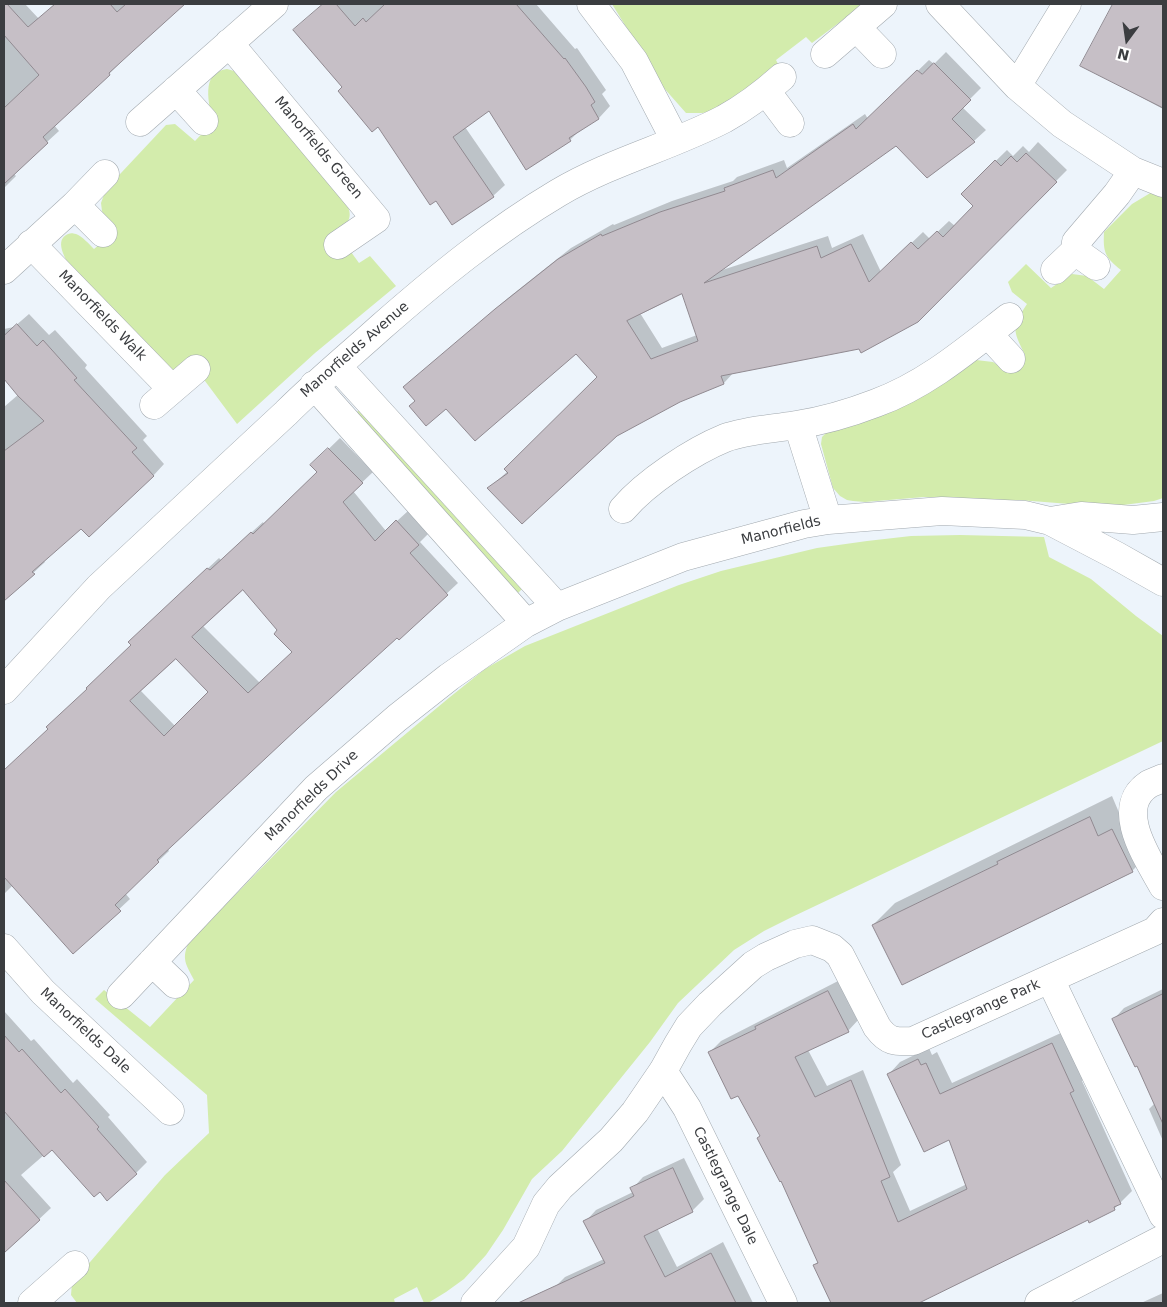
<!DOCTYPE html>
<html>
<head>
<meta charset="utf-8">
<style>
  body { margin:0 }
  #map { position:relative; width:1167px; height:1307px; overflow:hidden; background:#edf4fb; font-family:"DejaVu Sans",sans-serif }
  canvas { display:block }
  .frame { position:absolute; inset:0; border:5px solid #3b3d40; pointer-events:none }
  .north { position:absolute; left:1102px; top:15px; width:50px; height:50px; -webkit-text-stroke:4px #fff; paint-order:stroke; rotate:194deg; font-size:14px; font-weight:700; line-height:20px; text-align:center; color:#3b3d40 }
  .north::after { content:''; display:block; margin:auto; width:18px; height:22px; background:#3b3d40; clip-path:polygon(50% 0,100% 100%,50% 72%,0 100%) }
</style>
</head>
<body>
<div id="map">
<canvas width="1167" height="1307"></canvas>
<div class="frame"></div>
<div class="north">N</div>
</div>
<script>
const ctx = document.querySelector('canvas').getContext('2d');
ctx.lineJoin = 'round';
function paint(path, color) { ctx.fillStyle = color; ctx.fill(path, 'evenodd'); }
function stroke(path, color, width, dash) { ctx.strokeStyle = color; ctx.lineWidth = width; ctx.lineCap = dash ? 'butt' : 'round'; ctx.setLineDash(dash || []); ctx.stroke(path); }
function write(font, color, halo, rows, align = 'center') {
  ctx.font = font + ' "DejaVu Sans",sans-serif'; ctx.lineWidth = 4; ctx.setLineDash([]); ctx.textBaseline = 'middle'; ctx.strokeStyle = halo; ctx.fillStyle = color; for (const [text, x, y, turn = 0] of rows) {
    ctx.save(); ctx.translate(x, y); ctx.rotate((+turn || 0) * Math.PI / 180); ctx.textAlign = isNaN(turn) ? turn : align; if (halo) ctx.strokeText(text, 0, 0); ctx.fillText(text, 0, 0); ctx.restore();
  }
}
const green = new Path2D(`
  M 612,4 L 864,4 L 812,43 L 806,37 L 776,60 L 779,66 L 714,111 L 702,113 L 686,113 L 663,87 Z
  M 227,69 L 234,71 L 243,78 L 317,165 L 348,207 C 353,219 346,225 338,234 L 359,263 L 370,256 L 396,286 L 315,353 L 237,424 L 205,381 L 176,376 L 69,266 C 65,257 54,240 68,234 C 71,233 72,233 76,234 C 82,236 89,244 94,249 L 114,232 L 104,217 L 102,211 L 101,203 L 106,189 L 166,125 L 175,124 L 195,141 L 212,123 C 210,104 199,73 227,69 Z
  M 1152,192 L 1163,195 L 1163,498 L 1154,501 L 1108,507 L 1019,500 L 967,500 L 924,497 L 865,502 L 853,501 L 847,500 L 840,496 L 833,488 L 821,444 L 822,437 L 826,433 L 976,360 L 993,362 L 1004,369 L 1025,355 C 1013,330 1011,328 1027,304 L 1012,292 L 1008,282 L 1026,264 L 1051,288 L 1072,274 L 1087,276 L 1104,289 L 1121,270 C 1105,257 1103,253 1104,232 L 1132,204 Z
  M 362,408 L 524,587 L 514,597 L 353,415 Z
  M 960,535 L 1044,537 L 1049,557 L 1091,579 L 1136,616 L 1163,636 L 1163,741 L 792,917 L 764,931 L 734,950 L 678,1003 L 650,1042 L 562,1151 L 532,1179 L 503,1230 L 486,1255 L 464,1279 L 446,1292 L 428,1303 L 424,1303 L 417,1287 L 394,1299 L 395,1303 L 77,1303 L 71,1295 L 72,1283 L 165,1175 L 209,1133 L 207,1095 L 95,999 L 104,990 L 150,1027 L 194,980 C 186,964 181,959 189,942 L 336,792 L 450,697 L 485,669 L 525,646 L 679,585 L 721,571 L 817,548 L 867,541 L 911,536 Z`);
const shadow = new Path2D(`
  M 4,4 L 25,4 L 84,67 L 98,55 L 56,4 L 183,4 L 132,50 L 109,74 L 54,125 L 59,131 L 13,173 L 16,176 L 4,188 Z
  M 323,4 L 536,4 L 575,49 L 577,48 L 606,90 L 602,94 L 610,106 L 599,118 L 581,129 L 570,140 L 526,168 L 489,109 L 465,127 L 505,185 L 493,196 L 452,223 L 436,199 L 378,125 L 295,30 Z
  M 1115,4 L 1163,4 L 1163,24 L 1159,31 L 1163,33 L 1163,109 L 1082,65 Z
  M 946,52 L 981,88 L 962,107 L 986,130 L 974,141 L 928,176 L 896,145 L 719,271 L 828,236 L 832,248 L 863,234 L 881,272 L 923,232 L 930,239 L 949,221 L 955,226 L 975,205 L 962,194 L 1007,150 L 1013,156 L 1023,146 L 1029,152 L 1038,142 L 1067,170 L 917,321 L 859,348 L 734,372 L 724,383 L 679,400 L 489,488 L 508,471 L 598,377 L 576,353 L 446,408 L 416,400 L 405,387 L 508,298 L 571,248 L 613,224 L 614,225 L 672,201 L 733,181 L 737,177 L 784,160 L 787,168 L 865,114 L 868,119 L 929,60 L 934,64 ZM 682,292 L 697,335 L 662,348 L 640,313 Z
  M 29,314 L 49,335 L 55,330 L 87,365 L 85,368 L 147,436 L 143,440 L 164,464 L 153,476 L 81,527 L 43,560 L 45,562 L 4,600 L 4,407 L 19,394 L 4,376 L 4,370 L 7,367 L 4,364 L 4,329 L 14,327 Z
  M 340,438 L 373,472 L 353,491 L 386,531 L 408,511 L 429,533 L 420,542 L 458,583 L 399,638 L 397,636 L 167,848 L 169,851 L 125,893 L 130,899 L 73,952 L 13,885 L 4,894 L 4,784 L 11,778 L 49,729 L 134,644 L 145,627 L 219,558 L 221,560 L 263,522 L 264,524 L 318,472 L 312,465 ZM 243,588 L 279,630 L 294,651 L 260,683 L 203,626 ZM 176,657 L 210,692 L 175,726 L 140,690 Z
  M 1112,796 L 1120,815 L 1154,849 L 1132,871 L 873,925 L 895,903 Z
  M 840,980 L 859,1019 L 848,1031 L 808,1050 L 827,1086 L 863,1070 L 901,1165 L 893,1172 L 910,1211 L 967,1184 L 949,1138 L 889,1074 L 900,1062 L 929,1048 L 932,1055 L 937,1052 L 952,1083 L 1063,1032 L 1084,1079 L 1082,1081 L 1132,1191 L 1114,1209 L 1089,1218 L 915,1303 L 833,1303 L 814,1265 L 819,1261 L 761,1136 L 739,1094 L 710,1052 L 721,1041 Z
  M 1163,989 L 1163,1141 L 1149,1109 L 1155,1103 L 1138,1064 L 1113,1020 L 1124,1008 Z
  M 4,1011 L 31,1041 L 34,1039 L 73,1083 L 77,1079 L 110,1115 L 108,1117 L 147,1162 L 136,1173 L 100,1190 L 52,1148 L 21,1175 L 51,1208 L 4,1252 Z
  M 684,1158 L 704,1199 L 692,1211 L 657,1228 L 677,1267 L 723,1242 L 753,1303 L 676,1303 L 668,1286 L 631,1303 L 560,1303 L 554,1288 L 565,1277 L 604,1259 L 585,1222 L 596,1210 L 633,1192 L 632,1189 L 643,1177 Z
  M 1163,1293 L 1163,1303 L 1141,1303 Z`);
const building = new Path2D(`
  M 4,4 L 7,4 L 28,27 L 55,4 L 110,4 L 117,12 L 126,4 L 185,4 L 133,51 L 109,73 L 110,75 L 43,137 L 48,143 L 4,184 L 4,108 L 39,75 L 4,35 Z
  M 323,4 L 336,4 L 355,26 L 363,18 L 366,22 L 385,4 L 516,4 L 564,59 L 565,58 L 586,87 L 595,102 L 591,105 L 599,119 L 569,138 L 571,141 L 526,170 L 489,111 L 453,137 L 494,197 L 452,225 L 436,201 L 430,205 L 378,127 L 372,132 L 338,91 L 342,87 L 293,30 Z
  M 1113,4 L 1163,4 L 1163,108 L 1080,66 Z
  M 934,63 L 971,100 L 952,119 L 975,142 L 927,178 L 896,146 L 704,283 L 817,246 L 821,258 L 851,244 L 869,282 L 911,242 L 918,249 L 937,231 L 943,237 L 973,206 L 961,194 L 995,160 L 1001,166 L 1011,156 L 1017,162 L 1026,153 L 1057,182 L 918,322 L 861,353 L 859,349 L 721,376 L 724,384 L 680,402 L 617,436 L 522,524 L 487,488 L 508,473 L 504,469 L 597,377 L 576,354 L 475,441 L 446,409 L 426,426 L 409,406 L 415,401 L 403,387 L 495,309 L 558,259 L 601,234 L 602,236 L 660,212 L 725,191 L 724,188 L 773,170 L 776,178 L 853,124 L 856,129 L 917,70 L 922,74 ZM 682,294 L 698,341 L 651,359 L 627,321 Z
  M 17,324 L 37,346 L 43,340 L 77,378 L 74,380 L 137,448 L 132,452 L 154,476 L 89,537 L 81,529 L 32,572 L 35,574 L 4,601 L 4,451 L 44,421 L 18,396 L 4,379 L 4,336 Z
  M 328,448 L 363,483 L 343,502 L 375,541 L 396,520 L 419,545 L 410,553 L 448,595 L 399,640 L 397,638 L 298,728 L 157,860 L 159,862 L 115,905 L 121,911 L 73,954 L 4,877 L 4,770 L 48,729 L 46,727 L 87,689 L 86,688 L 131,645 L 128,642 L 207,568 L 210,570 L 251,532 L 253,534 L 317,472 L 310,465 ZM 243,590 L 277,630 L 274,634 L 292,652 L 248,693 L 192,637 ZM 176,659 L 208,692 L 164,736 L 130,701 Z
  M 1090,817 L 1098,836 L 1112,829 L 1133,872 L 902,985 L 872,925 L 998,864 L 997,862 Z
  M 828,991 L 849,1032 L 795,1057 L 815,1097 L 851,1080 L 890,1177 L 881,1181 L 898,1222 L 967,1189 L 949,1140 L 924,1152 L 887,1074 L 918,1059 L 921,1065 L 926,1063 L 940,1094 L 1052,1043 L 1074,1091 L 1070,1093 L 1121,1204 L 1114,1207 L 1115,1210 L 1089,1223 L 1088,1220 L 919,1303 L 831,1303 L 813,1265 L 818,1263 L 781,1181 L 780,1182 L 757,1138 L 760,1136 L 738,1096 L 731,1099 L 708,1052 L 756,1029 L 755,1027 Z
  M 1163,994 L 1163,1124 L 1137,1066 L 1135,1067 L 1112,1019 Z
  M 4,1035 L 19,1052 L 22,1049 L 61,1093 L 65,1089 L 99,1127 L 97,1129 L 137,1174 L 107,1201 L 100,1192 L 94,1197 L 52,1150 L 44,1157 L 4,1111 Z
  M 673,1168 L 693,1212 L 644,1236 L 665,1277 L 711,1253 L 736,1303 L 518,1303 L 605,1263 L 583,1221 L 634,1196 L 630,1188 Z
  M 4,1180 L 40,1220 L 4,1253 Z`);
const minor = new Path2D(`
  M 591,4 L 634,61 L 675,140
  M 940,4 L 1017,86 L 1062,124 L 1133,171 L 1163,183
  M 856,27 L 882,54
  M 229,43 L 376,219 L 338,245
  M 825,54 L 883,4
  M 1017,86 L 1067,4
  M 176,90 L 204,121
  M 766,91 L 790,123
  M 140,122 L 274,4
  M 75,205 L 103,233
  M 31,244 L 171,388
  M 1075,251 L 1076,242 L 1117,194 L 1133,171
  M 1075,251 L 1096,266
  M 4,270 L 75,205 L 105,174
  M 1055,270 L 1075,251
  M 988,334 L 1011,359
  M 337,366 L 557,607
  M 314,385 L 526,623
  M 154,405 L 196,369
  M 798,425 L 828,520
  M 623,509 C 646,482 693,451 725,438 C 747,430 773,429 796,425 C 823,421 850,413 876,403 C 926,385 968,349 1009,317
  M 1050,521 L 1081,516 L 1133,520 L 1163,517
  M 4,690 L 99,587 L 286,413 C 316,383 349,356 381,327 C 437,278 494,231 558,193 C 610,162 670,147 724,119 C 744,108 764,93 782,77
  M 1163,778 C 1159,780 1153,782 1149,784 C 1112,808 1149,860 1163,886
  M 4,948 L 43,992 L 170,1111
  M 152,962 L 175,984
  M 1050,979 L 1163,1215
  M 121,995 L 316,788 L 397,718 L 449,677 L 526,623 L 557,607 L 683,557 L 804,524 L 828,520 L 942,511 L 1025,515 L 1050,521 L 1117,556 L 1163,582
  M 663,1071 L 687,1108 L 783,1303
  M 32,1303 L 75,1265
  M 475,1303 L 526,1247 L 546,1204 L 560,1187 L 611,1140 L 635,1112 L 663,1071 L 678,1044 L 689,1026 L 710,1004 L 753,965 L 766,957 L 795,944 L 812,940 L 832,948 L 840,955 L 877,1027 C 888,1042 895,1042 913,1041 L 1155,931 L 1163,922
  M 1039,1303 L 1163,1239`);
const streetNames = [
  ["Manorfields Green",318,148,50],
  ["Manorfields Walk",102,316,46],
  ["Manorfields Avenue",355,350,-41],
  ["Manorfields",781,531,-14],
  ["Manorfields Drive",312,796,-44],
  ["Castlegrange Park",981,1010,-24],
  ["Manorfields Dale",85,1031,43],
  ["Castlegrange Dale",725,1186,64]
];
paint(green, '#d3ecac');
paint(shadow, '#0003');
paint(building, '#c6bfc6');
stroke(building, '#908990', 1);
stroke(minor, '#a2a9af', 29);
stroke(minor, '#fff', 28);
write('14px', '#3b3d40', '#fff', streetNames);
</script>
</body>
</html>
